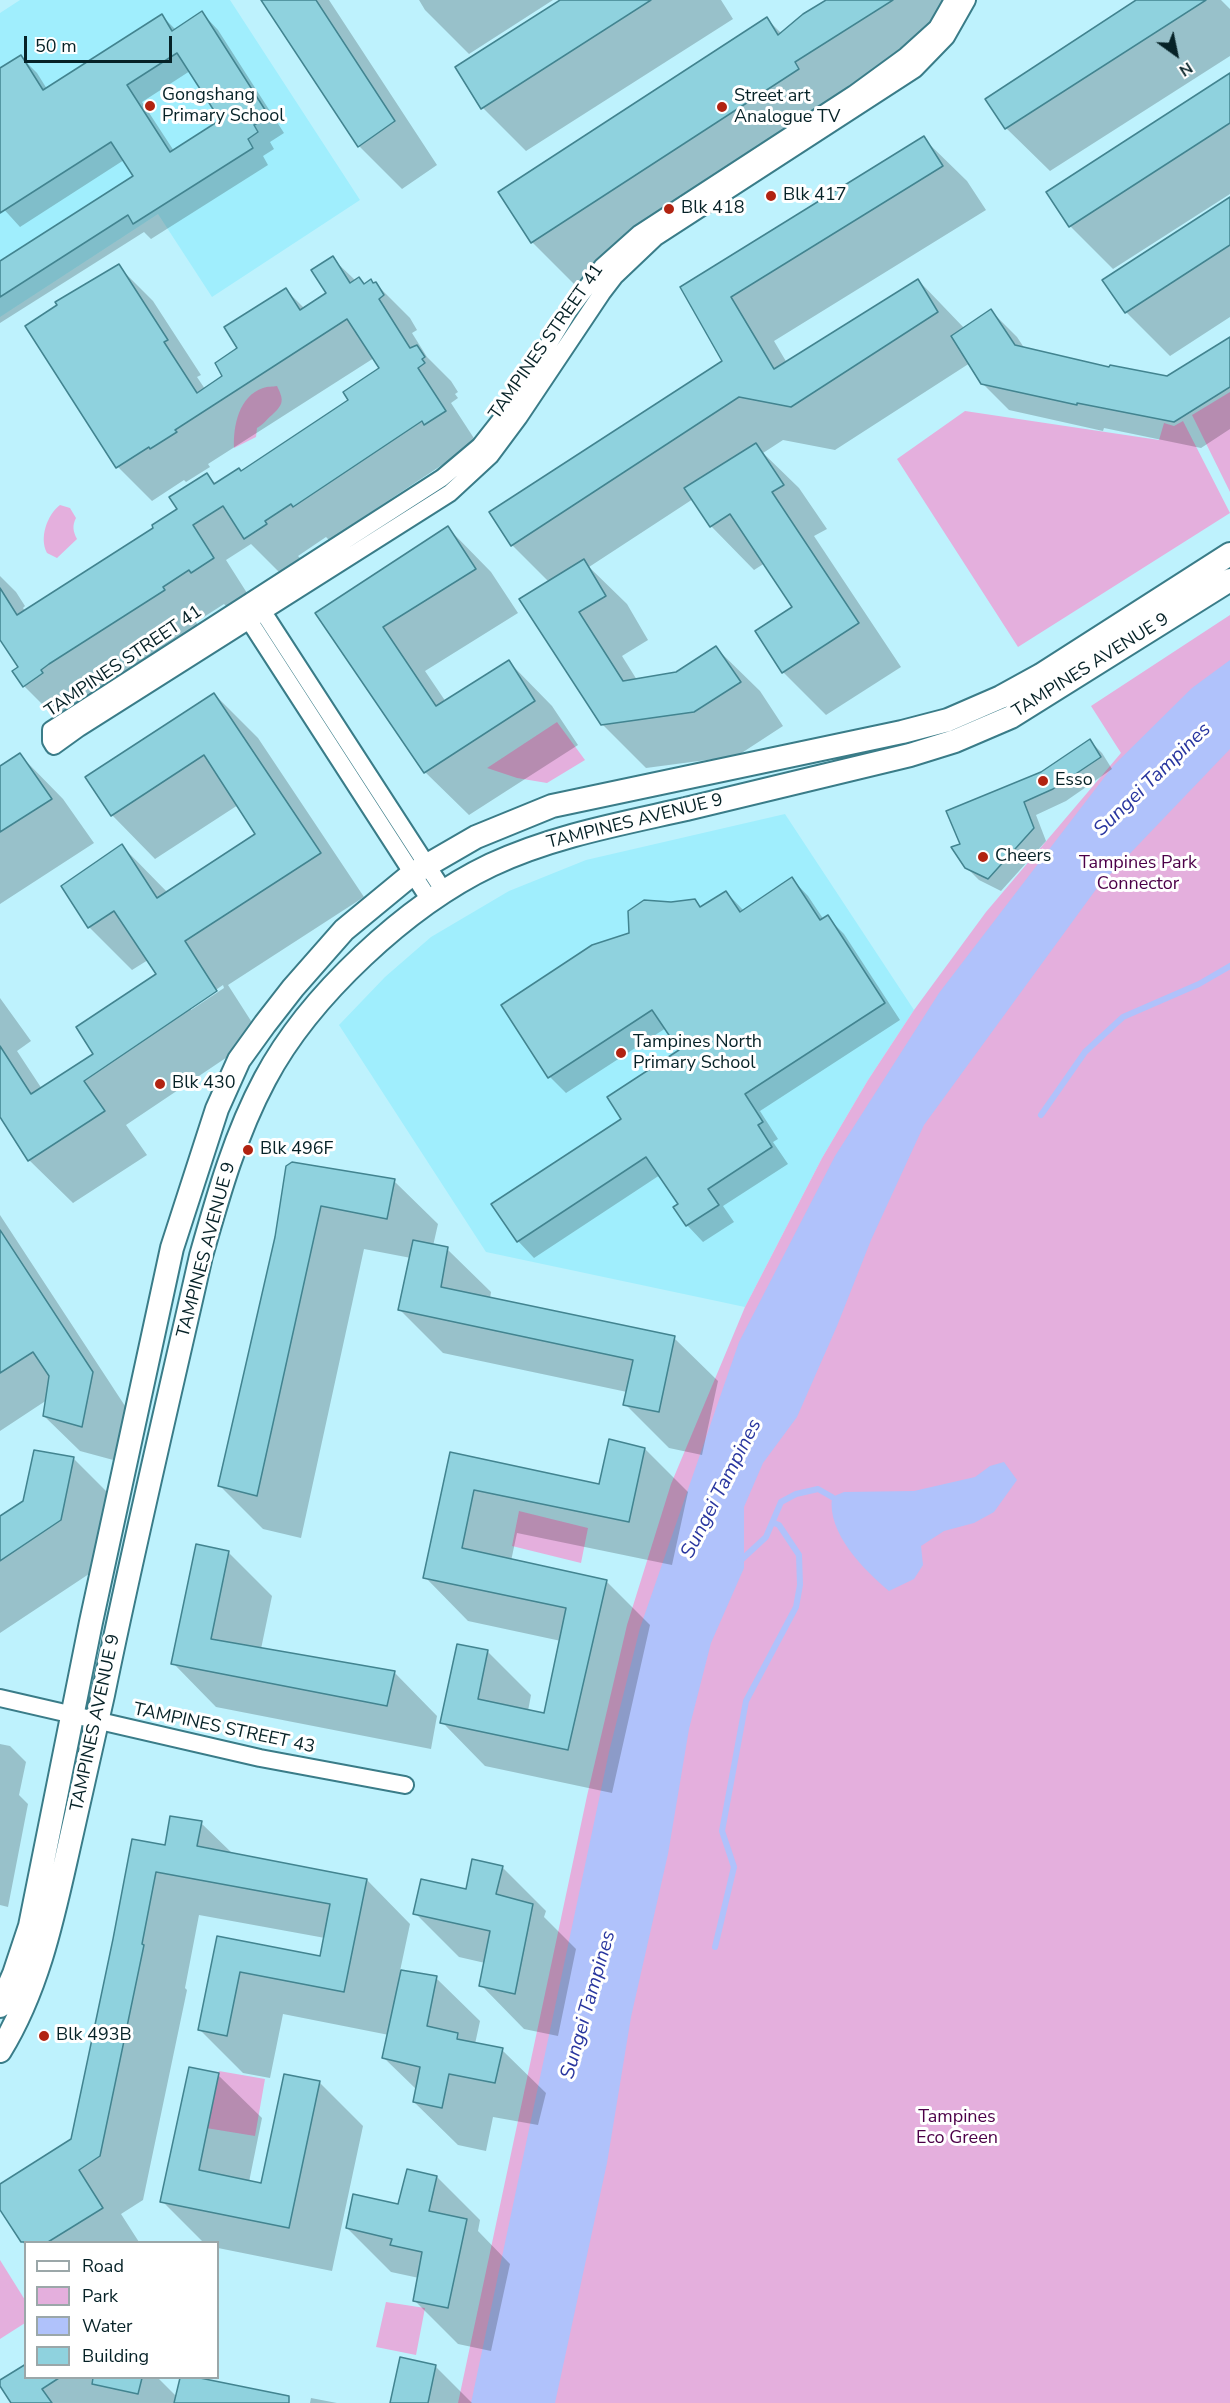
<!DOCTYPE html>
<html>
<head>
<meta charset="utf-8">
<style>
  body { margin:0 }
  #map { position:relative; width:1230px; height:2403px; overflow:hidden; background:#bef2fd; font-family:"Nunito Sans",sans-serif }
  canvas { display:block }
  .legend { position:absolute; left:24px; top:2241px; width:195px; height:138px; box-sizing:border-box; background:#fff; border:2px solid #9ba7a9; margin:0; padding:8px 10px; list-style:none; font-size:18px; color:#062227 }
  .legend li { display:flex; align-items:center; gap:12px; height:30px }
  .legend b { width:30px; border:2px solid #9ba7a9 }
  .north { position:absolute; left:1146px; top:24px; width:60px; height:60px; -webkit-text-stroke:4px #fff; paint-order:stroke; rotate:147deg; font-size:16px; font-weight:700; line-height:24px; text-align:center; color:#062227 }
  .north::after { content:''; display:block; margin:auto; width:21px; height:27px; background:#062227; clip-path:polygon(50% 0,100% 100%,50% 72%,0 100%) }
  .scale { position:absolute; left:24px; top:36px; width:148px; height:27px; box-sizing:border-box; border:3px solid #062227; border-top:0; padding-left:8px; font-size:18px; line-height:21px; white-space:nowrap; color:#062227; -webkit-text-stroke:4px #fff; paint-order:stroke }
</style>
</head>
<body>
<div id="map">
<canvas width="1230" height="2403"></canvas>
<ul class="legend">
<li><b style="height:8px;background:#fff"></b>Road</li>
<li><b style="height:16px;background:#e4afdd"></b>Park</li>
<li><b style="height:16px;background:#b0c2fb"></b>Water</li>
<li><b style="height:16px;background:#8fd2de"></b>Building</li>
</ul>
<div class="north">N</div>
<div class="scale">50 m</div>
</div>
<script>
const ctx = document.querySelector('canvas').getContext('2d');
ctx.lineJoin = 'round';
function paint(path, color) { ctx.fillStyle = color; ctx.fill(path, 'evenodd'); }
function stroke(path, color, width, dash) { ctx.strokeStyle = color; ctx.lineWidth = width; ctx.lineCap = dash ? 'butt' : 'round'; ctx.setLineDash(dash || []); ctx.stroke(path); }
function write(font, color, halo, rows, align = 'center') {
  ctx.font = font + ' "Nunito Sans",sans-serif'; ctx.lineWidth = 6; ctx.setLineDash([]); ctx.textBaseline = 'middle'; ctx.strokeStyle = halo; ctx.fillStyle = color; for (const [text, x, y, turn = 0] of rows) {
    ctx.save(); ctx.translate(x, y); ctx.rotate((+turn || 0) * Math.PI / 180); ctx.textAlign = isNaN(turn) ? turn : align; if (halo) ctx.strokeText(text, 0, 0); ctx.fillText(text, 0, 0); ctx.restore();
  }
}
const built = new Path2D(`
  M 20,0 L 230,0 L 360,200 L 212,297 L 158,214 L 0,317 L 0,13 Z
  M 785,814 L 914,1010 L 868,1080 L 822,1158 L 745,1307 L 486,1252 L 339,1025 L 385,977 L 431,937 L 509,891 L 586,860 Z`);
const green = new Path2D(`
  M 277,386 C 284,400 284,404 272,415 C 266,420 264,424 257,428 L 256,437 L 234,448 C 233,426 239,396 263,388 C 268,386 272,387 277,386 Z
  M 1230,392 L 1230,492 L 1192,415 Z
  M 965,411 L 1159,440 L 1164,423 L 1174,426 L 1183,421 L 1230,513 L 1018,647 L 897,459 Z
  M 60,505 L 70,508 L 76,518 C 72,526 73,531 77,539 L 57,558 L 47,553 C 39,538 47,515 60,505 Z
  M 1230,615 L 1230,2403 L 458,2403 L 587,1796 L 627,1625 L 671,1484 L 745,1307 L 822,1158 L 868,1080 L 914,1010 L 986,912 L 1121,753 L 1091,706 Z
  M 557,722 L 585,760 L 547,783 L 517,778 L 487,768 Z
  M 519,1511 L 588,1528 L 581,1563 L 512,1546 Z
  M 219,2071 L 265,2079 L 255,2136 L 206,2128 Z
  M 0,2260 L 25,2300 L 25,2323 L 0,2339 Z
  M 386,2302 L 425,2308 L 416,2355 L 376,2347 Z`);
const water = new Path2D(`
  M 1230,660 L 1230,749 L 1097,888 L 924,1125 L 871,1240 L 837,1326 L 797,1417 L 763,1463 L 744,1507 L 744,1568 L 711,1643 L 689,1729 L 668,1854 L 631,2017 L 607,2163 L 555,2403 L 471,2403 L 609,1752 L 640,1628 L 739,1342 L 835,1156 L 939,993 L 1113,766 L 1192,688 Z
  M 1004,1462 L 1017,1480 L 994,1512 L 974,1523 L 944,1531 L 921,1546 L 923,1565 L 914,1579 L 889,1591 C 863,1569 827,1533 832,1497 L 844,1492 L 914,1491 L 975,1477 L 990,1466 Z`);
const shadow = new Path2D(`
  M 263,0 L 329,0 L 437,165 L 402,189 L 359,146 Z
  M 419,0 L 553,0 L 469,54 L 425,10 Z
  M 563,0 L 721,0 L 733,19 L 526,151 L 483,108 Z
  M 829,0 L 946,0 L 936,43 L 842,113 L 575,285 L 532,242 L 767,19 L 782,34 Z
  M 1138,0 L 1221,0 L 1230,9 L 1230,56 L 1050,171 L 1006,128 Z
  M 202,13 L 218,30 L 284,133 L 270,142 L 274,149 L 263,156 L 268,165 L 151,239 L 144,232 L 0,323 L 0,263 L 135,176 L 124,160 L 20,227 L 0,205 L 0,70 L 21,57 L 37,73 L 47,89 L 162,16 L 176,30 ZM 190,71 L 222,121 L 174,151 L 142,102 Z
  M 1230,75 L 1230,194 L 1113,269 L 1070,226 Z
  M 923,138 L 967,181 L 986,210 L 774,341 L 787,363 L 918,280 L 965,329 L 991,311 L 1017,337 L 1025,349 L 1110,369 L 1167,378 L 1230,339 L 1230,429 L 1201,448 L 1104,428 L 1103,431 L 1009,410 L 982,383 L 970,363 L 835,450 L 783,440 L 763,453 L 799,488 L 827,529 L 814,536 L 901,667 L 826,715 L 783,672 L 794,608 L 765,563 L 754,570 L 711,526 L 693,499 L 589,567 L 627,604 L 648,640 L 622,656 L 637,680 L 676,674 L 716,648 L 760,691 L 783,726 L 737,756 L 646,768 L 602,724 L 549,582 L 512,545 L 724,361 L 682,287 Z
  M 1230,198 L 1230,317 L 1170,356 L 1126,312 L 1104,280 Z
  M 332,258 L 356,281 L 359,279 L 365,285 L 376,284 L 410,318 L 417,330 L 412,333 L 427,357 L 451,381 L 458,392 L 455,394 L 458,398 L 451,403 L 479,446 L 457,455 L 329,540 L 326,537 L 298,556 L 300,558 L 279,572 L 251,544 L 226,560 L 247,593 L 226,606 L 224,604 L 196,622 L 198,625 L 84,698 L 58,720 L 24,686 L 20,667 L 0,639 L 0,576 L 16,592 L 25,606 L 23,608 L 25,611 L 155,528 L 179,509 L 207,475 L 217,485 L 241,472 L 351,401 L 381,369 L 374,358 L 208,464 L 210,467 L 186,482 L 184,480 L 152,501 L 118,467 L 118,266 L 153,301 L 201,375 L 197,377 L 205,389 L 224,377 L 239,349 L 286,290 L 305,309 L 328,294 Z
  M 448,528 L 491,572 L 518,613 L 425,671 L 446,702 L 509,662 L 552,706 L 578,745 L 469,815 L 425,772 L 317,613 Z
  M 214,694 L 258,738 L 364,897 L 228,985 L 260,1035 L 126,1125 L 147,1155 L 73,1203 L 29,1160 L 0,1115 L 0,998 L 31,1041 L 17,1051 L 42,1089 L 95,1054 L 158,975 L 148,960 L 132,970 L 89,927 L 122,846 L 168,893 L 258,835 L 238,805 L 155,859 L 112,815 ZM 223,985 L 224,988 L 191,1010 L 191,1007 Z
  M 1090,741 L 1102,753 L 1112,769 L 1066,801 L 1036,815 L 1046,841 L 1001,891 L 979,880 L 966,867 L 962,845 L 1042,774 Z
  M 20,755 L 63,799 L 94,843 L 0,904 L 0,768 Z
  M 792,879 L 808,896 L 824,920 L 827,917 L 844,934 L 900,1020 L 760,1111 L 778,1139 L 773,1142 L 788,1164 L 723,1206 L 734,1222 L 703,1242 L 687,1225 L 680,1205 L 660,1175 L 534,1258 L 518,1241 L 681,1050 L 666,1028 L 566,1093 L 550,1077 L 503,1006 L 630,934 L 671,904 L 694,900 L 702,908 L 726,892 L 744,911 Z
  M 287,1167 L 394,1181 L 438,1224 L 433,1246 L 447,1249 L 491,1292 L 490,1299 L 674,1338 L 718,1381 L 702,1455 L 669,1448 L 625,1404 L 627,1392 L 443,1353 L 400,1310 L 411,1258 L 364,1249 L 301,1538 L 263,1529 L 219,1485 L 277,1238 Z
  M 0,1215 L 127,1409 L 117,1461 L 80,1451 L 44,1416 L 47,1400 L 0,1431 Z
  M 645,1449 L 688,1492 L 672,1565 L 517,1533 L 511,1561 L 606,1581 L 650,1625 L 612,1793 L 485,1766 L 442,1722 L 487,1651 L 531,1695 L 528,1711 L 545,1715 L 561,1641 L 468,1621 L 425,1577 L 451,1454 L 600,1486 Z
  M 74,1459 L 117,1502 L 104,1564 L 0,1633 L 0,1518 L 24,1502 Z
  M 228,1552 L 272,1596 L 261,1649 L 394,1672 L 437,1716 L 431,1749 L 216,1707 L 173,1663 Z
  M 0,1744 L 10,1746 L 26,1762 L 19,1795 L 28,1804 L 8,1907 L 0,1905 Z
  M 201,1823 L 233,1854 L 367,1880 L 410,1924 L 400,1971 L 436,1978 L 480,2021 L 475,2044 L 502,2050 L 546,2093 L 538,2125 L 493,2117 L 486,2151 L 458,2145 L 414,2102 L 417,2090 L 384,2058 L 389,2035 L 283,2014 L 270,2078 L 243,2073 L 199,2029 L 218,1938 L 321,1958 L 325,1938 L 199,1915 L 185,1988 L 187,1990 L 143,2200 L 121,2214 L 139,2242 L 26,2242 L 26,2247 L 0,2207 L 0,2186 L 72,2139 L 115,1939 L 166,1847 Z
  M 502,1867 L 546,1911 L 544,1917 L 576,1949 L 558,2036 L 524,2029 L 481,1985 L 485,1963 L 459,1957 L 415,1913 L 467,1891 Z
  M 218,2075 L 262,2118 L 249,2182 L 262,2185 L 319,2082 L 363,2126 L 332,2271 L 218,2248 L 218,2242 L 203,2242 L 162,2201 Z
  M 437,2177 L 480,2220 L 478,2231 L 510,2264 L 491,2351 L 458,2344 L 414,2300 L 419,2278 L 391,2272 L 347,2228 L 400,2206 Z
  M 435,2366 L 472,2403 L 392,2403 Z
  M 26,2378 L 158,2378 L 177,2397 L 181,2378 L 193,2378 L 274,2394 L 283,2403 L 13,2403 L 0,2382 Z
  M 311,2398 L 337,2403 L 310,2403 Z`);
const stream = new Path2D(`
  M 1041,1115 L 1085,1052 L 1123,1017 L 1199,984 L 1230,966
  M 739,1562 L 766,1537 L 781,1502 L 796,1494 L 818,1489 L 832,1497
  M 715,1947 L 734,1867 L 722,1831 L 746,1701 L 796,1607 L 800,1585 L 799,1555 L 779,1525 L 774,1523`);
const building = new Path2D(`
  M 261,0 L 316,0 L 395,121 L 358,147 Z
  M 560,0 L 651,0 L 481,109 L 455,67 Z
  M 826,0 L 893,0 L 795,62 L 799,69 L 531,243 L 498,192 L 767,17 L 778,35 L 803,14 Z
  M 1136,0 L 1206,0 L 1005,129 L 985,99 Z
  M 202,11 L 269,116 L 254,125 L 258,132 L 248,139 L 253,148 L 133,224 L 128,215 L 0,297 L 0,261 L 133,176 L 111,142 L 0,213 L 0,68 L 21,55 L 43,90 L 162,14 L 172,31 ZM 177,53 L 220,120 L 170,152 L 127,85 Z
  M 1230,73 L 1230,123 L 1069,227 L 1046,192 Z
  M 924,136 L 943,166 L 731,297 L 774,369 L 918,279 L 938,312 L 791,407 L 739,397 L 511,546 L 489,512 L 722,361 L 680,287 Z
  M 1230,197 L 1230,245 L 1125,313 L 1102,280 Z
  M 333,256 L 350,283 L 359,277 L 364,284 L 371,279 L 373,283 L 376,282 L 384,295 L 379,299 L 410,348 L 417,345 L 425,357 L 422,359 L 425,363 L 418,368 L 446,411 L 424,425 L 422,421 L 293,507 L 291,504 L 265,521 L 267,524 L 244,539 L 223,506 L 193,525 L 214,558 L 191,573 L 189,570 L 163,587 L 165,590 L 49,664 L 41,670 L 43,673 L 23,687 L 12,671 L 18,667 L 0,640 L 0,588 L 17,615 L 153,528 L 152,525 L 177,509 L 169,497 L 207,473 L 214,484 L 239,468 L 241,471 L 348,400 L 343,392 L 379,368 L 347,319 L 175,430 L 177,432 L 150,449 L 149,447 L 116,468 L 25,326 L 57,305 L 55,302 L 119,264 L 168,340 L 164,342 L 197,393 L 222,376 L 215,363 L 237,348 L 224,327 L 286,288 L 300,310 L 326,293 L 311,270 Z
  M 991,309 L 1015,345 L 1109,367 L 1110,365 L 1167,376 L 1230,337 L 1230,387 L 1174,422 L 1077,403 L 1077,405 L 981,384 L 951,336 Z
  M 756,443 L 784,485 L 772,492 L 859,623 L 782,673 L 755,631 L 792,607 L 730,514 L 710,527 L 684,488 Z
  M 448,526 L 476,569 L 383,627 L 436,706 L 509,660 L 535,701 L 424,773 L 315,613 Z
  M 584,559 L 606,596 L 579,612 L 623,681 L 676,672 L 716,646 L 741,682 L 694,712 L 601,725 L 519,599 Z
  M 214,693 L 321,853 L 185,941 L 217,991 L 84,1081 L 105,1111 L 28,1161 L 0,1117 L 0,1046 L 31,1094 L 93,1054 L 76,1027 L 156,974 L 114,911 L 88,928 L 61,886 L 122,844 L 157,898 L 255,834 L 204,755 L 111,816 L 85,777 Z
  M 1090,739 L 1101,757 L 1053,789 L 1024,802 L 1034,828 L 988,879 L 965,868 L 951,847 L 960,844 L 946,811 L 1041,772 Z
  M 20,753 L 52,799 L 0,832 L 0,766 Z
  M 792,877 L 820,920 L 828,915 L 885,1003 L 745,1094 L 763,1122 L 758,1125 L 772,1147 L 708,1189 L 719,1205 L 686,1226 L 673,1207 L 678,1204 L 646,1157 L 517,1242 L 491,1204 L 621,1119 L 607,1097 L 679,1050 L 652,1010 L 548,1078 L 501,1005 L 592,945 L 629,933 L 628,911 L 644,900 L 671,902 L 695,899 L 700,907 L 726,891 L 740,912 Z
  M 292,1162 L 395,1179 L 387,1219 L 321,1206 L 257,1496 L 218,1486 L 275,1237 L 286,1166 Z
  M 0,1230 L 93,1372 L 82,1427 L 43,1416 L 49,1376 L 33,1352 L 0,1373 Z
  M 413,1240 L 448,1247 L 441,1287 L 675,1336 L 659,1412 L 623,1405 L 633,1360 L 398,1310 Z
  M 609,1439 L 645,1448 L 629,1522 L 474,1490 L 462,1548 L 607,1580 L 568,1750 L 440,1723 L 457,1644 L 488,1650 L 478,1699 L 544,1713 L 566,1608 L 423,1578 L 450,1452 L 599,1484 Z
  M 34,1450 L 74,1457 L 61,1520 L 0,1561 L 0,1516 L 23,1501 Z
  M 196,1544 L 229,1551 L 211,1639 L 395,1671 L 387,1706 L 171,1664 Z
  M 170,1816 L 202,1821 L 197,1846 L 367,1879 L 344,1992 L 240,1972 L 227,2036 L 198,2030 L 217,1936 L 320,1956 L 330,1904 L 156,1872 L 142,1944 L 144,1945 L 100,2156 L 79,2170 L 103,2208 L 48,2242 L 21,2242 L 0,2210 L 0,2184 L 71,2139 L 113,1939 L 132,1839 L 165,1845 Z
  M 472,1859 L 503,1866 L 496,1894 L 533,1904 L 515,1994 L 479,1986 L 490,1931 L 413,1914 L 421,1879 L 466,1889 Z
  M 401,1970 L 437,1976 L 427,2026 L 458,2033 L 457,2039 L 503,2048 L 495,2083 L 449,2074 L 442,2108 L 413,2102 L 420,2067 L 382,2058 Z
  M 189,2067 L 219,2073 L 199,2170 L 261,2183 L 284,2074 L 320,2081 L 289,2228 L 160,2202 Z
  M 407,2169 L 437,2176 L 429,2211 L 467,2219 L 448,2308 L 413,2301 L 422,2252 L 390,2245 L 392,2239 L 346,2228 L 353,2194 L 398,2204 Z
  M 400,2357 L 436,2365 L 428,2403 L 390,2403 Z
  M 26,2364 L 26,2378 L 59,2378 L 42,2389 L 52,2403 L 11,2403 L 0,2386 L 0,2380 Z
  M 93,2378 L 142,2378 L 138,2394 L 92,2384 Z
  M 180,2378 L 200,2378 L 289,2396 L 289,2403 L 174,2403 Z`);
const street = new Path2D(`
  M 953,0 L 937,28 L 906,56 L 854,94 L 639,234 L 602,267 L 568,312 L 510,408 L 480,446 L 442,478 L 51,730 L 51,741 L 54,746 L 79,728 L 450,493 L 490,456 L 519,417 L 602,293 L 615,276 L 656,237 L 915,69 L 946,37 L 967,0
  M 256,601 L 445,893
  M 243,611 L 431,902
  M 0,1698 L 260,1758 L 405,1785`);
const secondary = new Path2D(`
  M 0,2006 L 14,1974 L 30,1926 L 91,1622 L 172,1248 L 217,1109 L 239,1060 L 265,1024 L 293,988 L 344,930 L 412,874 L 476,837 L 552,806 L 902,732 L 948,720 L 1001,697 L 1041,675 L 1230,554
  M 0,2051 C 37,1991 52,1922 67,1855 C 79,1802 91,1748 103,1695 C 133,1548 168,1402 201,1256 C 218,1196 235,1135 265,1079 C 309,996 407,905 491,865 C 553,836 620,824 686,809 C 761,791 836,773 910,755 L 955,741 L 1011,717 L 1230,580`);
const markers = [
  [150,106,6,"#b12311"],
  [722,107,6,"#b12311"],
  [771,196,6,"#b12311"],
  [669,209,6,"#b12311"],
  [1043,781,6,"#b12311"],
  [983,857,6,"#b12311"],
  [621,1053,6,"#b12311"],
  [160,1084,6,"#b12311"],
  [248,1150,6,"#b12311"],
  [44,2036,6,"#b12311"]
];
const poiNames = [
  ["Gongshang",162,96],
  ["Primary School",162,117],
  ["Street art",734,97],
  ["Analogue TV",734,118],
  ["Blk 417",783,196],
  ["Blk 418",681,209],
  ["Esso",1055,781],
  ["Cheers",995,857],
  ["Tampines North",633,1043],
  ["Primary School",633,1064],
  ["Blk 430",172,1084],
  ["Blk 496F",260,1150],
  ["Blk 493B",56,2036]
];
const streetNames = [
  ["TAMPINES STREET 41",547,342,-55],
  ["TAMPINES STREET 41",124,662,-34],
  ["TAMPINES AVENUE 9",1091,666,-32],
  ["TAMPINES AVENUE 9",635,822,-14],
  ["TAMPINES AVENUE 9",207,1250,-75],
  ["TAMPINES AVENUE 9",96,1723,-78],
  ["TAMPINES STREET 43",224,1729,12]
];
const parkNames = [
  ["Tampines Park",1138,864],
  ["Connector",1138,885],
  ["Tampines",957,2118],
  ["Eco Green",957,2139]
];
const waterNames = [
  ["Sungei Tampines",1153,780,-44],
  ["Sungei Tampines",722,1489,-63],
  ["Sungei Tampines",589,2005,-74]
];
paint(built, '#a0eefd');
paint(green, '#e4afdd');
paint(water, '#b0c2fb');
paint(shadow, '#0003');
stroke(stream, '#b0c2fb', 6);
paint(building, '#8fd2de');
stroke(building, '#428490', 1.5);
stroke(street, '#3a7c88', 20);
stroke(secondary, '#3a7c88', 26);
stroke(street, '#fff', 16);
stroke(secondary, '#fff', 22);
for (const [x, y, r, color] of markers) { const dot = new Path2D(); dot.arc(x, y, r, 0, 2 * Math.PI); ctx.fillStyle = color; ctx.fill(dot); stroke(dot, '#fff', 2); }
write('18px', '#062227', '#fff', poiNames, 'left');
write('18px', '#062227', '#fff', streetNames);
write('18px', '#4c0048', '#fff', parkNames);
write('italic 20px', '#29369f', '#fff', waterNames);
</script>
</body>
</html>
